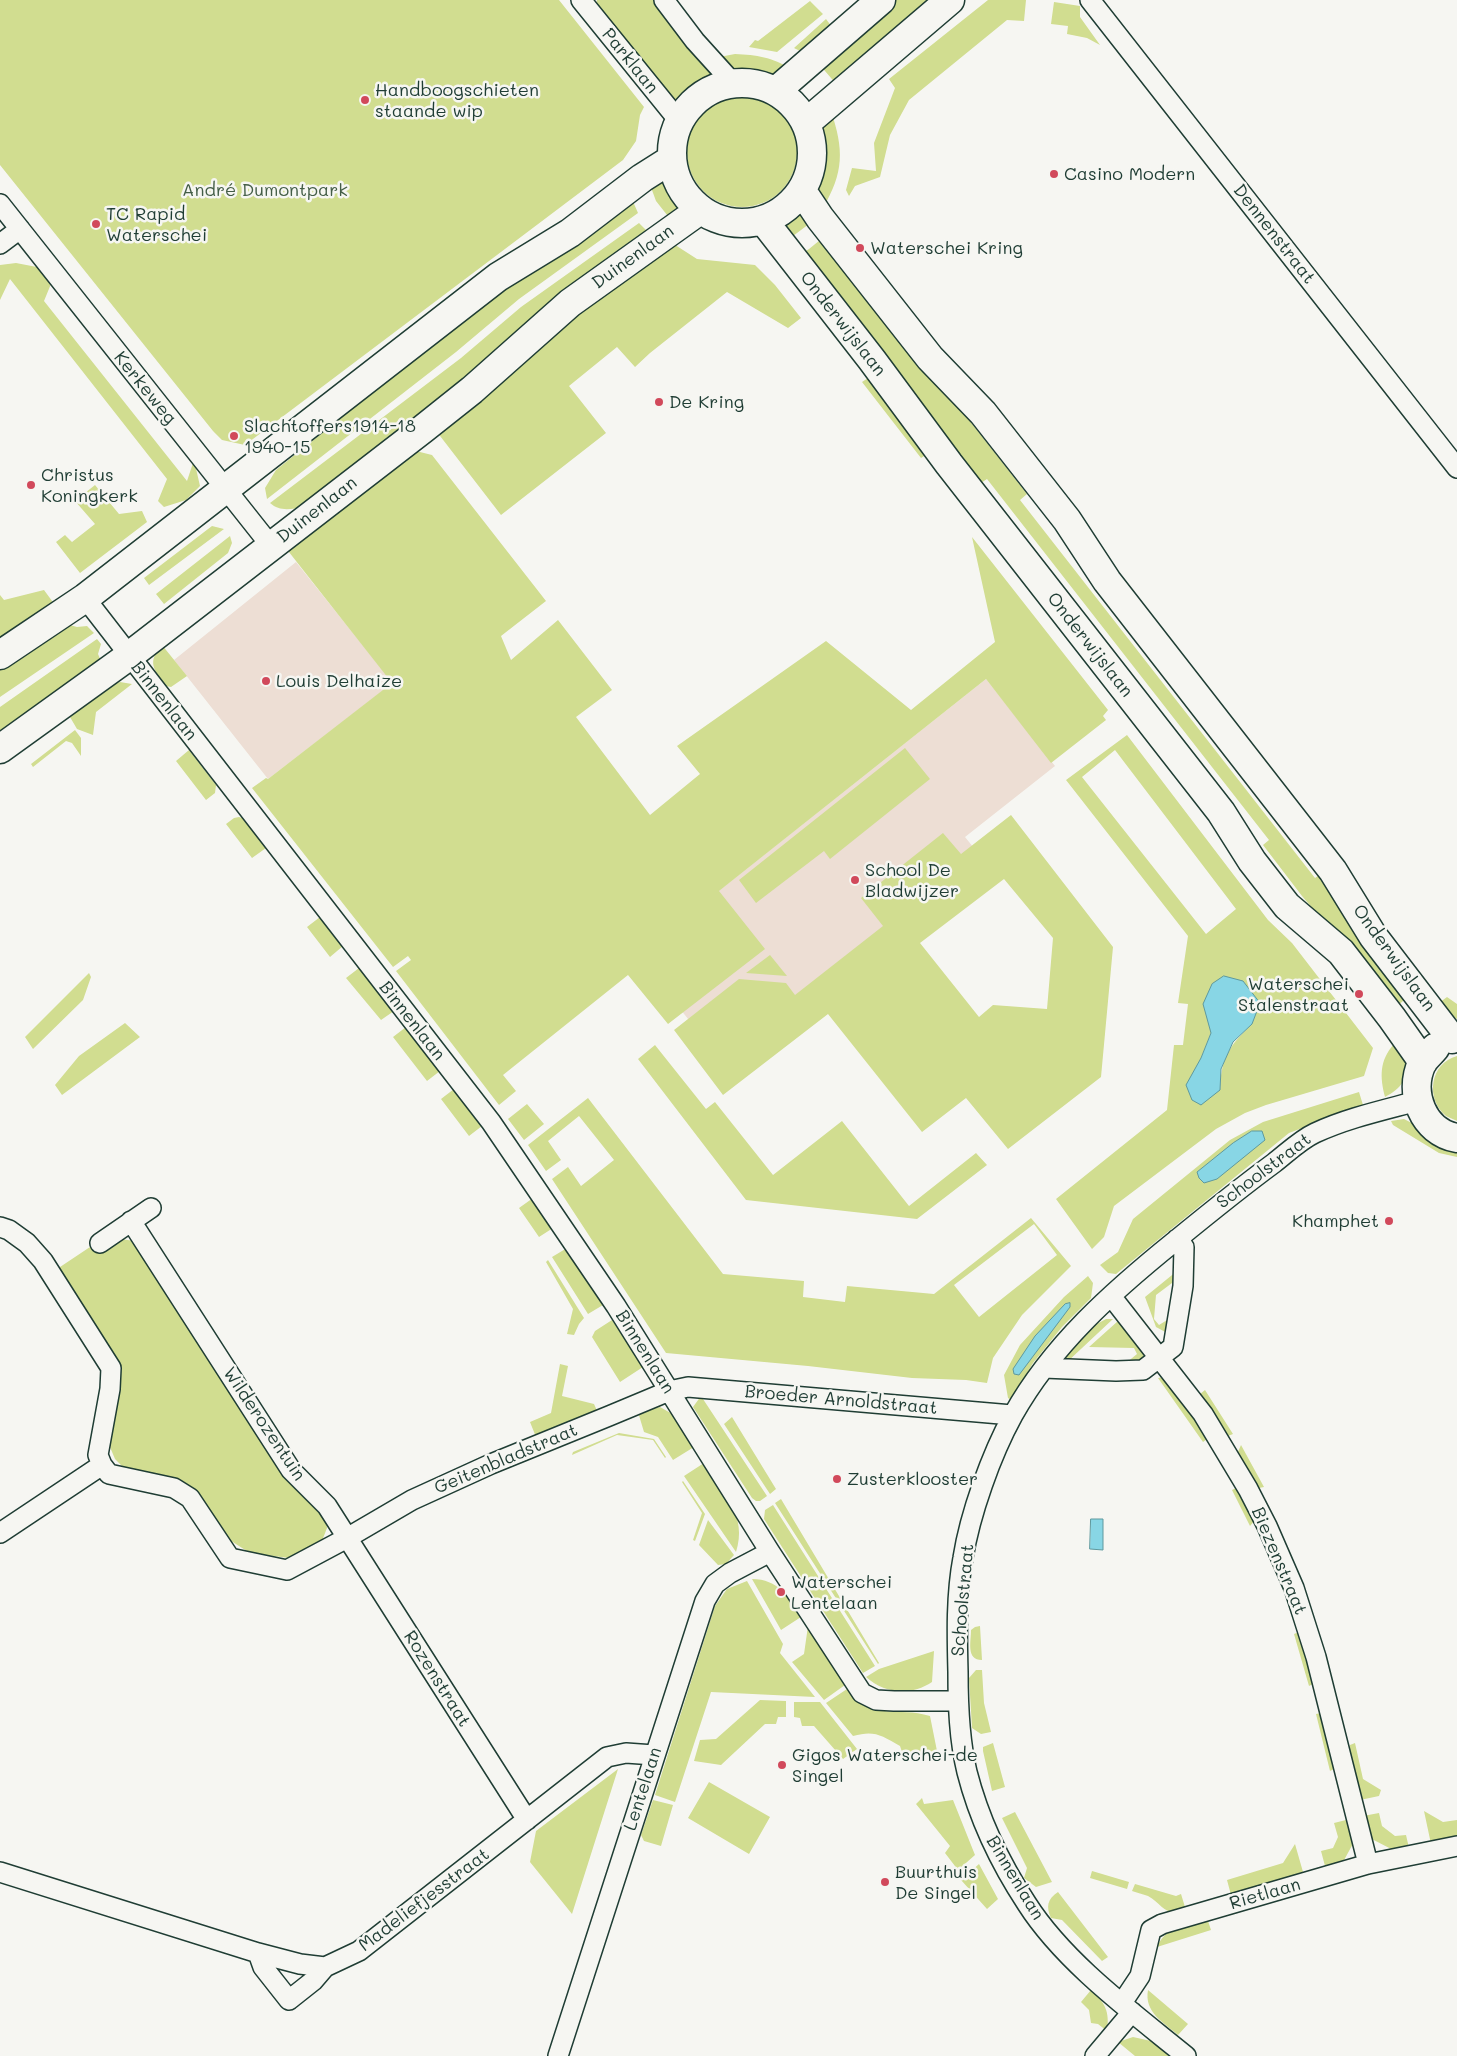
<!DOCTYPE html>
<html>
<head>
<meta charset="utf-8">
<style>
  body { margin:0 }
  canvas { display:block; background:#f6f6f2 }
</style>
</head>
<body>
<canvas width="1457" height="2056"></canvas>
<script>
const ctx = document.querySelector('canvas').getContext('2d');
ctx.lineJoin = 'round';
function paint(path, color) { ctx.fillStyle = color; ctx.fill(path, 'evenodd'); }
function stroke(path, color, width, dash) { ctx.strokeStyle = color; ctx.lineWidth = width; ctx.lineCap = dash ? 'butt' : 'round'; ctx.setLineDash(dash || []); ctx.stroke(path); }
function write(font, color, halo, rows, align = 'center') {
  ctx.font = font + ' Mali,sans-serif'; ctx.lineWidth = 5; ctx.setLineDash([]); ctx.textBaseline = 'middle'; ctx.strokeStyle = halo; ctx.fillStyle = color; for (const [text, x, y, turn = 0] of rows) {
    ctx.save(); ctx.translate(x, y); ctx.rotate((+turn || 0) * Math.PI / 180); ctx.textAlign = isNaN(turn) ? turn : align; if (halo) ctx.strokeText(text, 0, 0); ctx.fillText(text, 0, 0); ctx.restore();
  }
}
const built = new Path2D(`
  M 296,562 L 393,683 L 268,779 L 174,660 Z
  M 986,679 L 1055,766 L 965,837 L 991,869 L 731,1074 L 638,955 Z`);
const green = new Path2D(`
  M 0,0 L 559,0 L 644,107 L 640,115 L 636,141 L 623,160 L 245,445 L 222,440 L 213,431 L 0,165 Z
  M 597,0 L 656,0 L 713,73 L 712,79 L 697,87 L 676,106 L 596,4 Z
  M 894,0 L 932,0 L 837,85 L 819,64 Z
  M 988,0 L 1026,0 L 1024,21 L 1007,20 L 909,100 L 890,135 L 880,177 L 855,186 L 849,196 L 846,190 L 852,168 L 876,171 L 874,143 L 895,88 L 889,79 Z
  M 810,1 L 823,14 L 777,52 L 749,47 L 755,40 L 758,41 Z
  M 1054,2 L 1080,6 L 1080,17 L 1100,45 L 1087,38 L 1067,34 L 1068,26 L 1051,24 Z
  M 826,19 L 832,27 L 808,55 L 794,48 Z
  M 735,54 C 757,55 772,57 791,69 L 775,75 L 735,71 L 719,57 Z
  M687 152a55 55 0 1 1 110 0a55 55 0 1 1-110 0Z
  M 831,111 C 844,150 844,172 823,208 L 815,193 L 816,183 L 821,158 L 822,124 Z
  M 665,173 L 673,191 L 684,208 L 671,220 L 656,201 L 649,182 Z
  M 631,197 L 638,213 L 519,299 L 456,352 L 267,499 L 265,488 L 276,470 L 517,277 Z
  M 800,207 L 813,221 L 789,239 L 779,222 Z
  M 639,223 L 650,234 L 304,507 C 291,509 280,512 270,503 L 461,358 L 521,307 Z
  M 825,236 L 1027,494 L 1020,500 L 1315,878 L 1322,873 L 1410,995 L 1396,1007 L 1302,896 L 1263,845 L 1269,840 L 987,479 L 981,483 L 799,255 L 809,249 Z
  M 669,241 L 697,259 L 755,265 L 775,285 L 801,318 L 788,328 L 727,292 L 650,353 L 635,367 L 617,347 L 569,386 L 606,433 L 501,515 L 437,432 L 531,352 Z
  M 16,263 L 42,268 L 53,279 L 44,301 L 187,481 L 194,460 L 200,486 L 186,500 L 164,507 L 158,501 L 167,479 L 10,279 L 0,300 L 0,265 Z
  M 868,378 L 877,379 L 929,453 L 921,458 L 862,382 Z
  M 412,450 L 432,455 L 546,601 L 501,636 L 511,660 L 558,620 L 612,690 L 576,717 L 650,815 L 700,774 L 677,746 L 826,641 L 911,710 L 995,642 L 972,537 L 1108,710 L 1103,716 L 1106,720 L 1051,763 L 986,679 L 719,891 L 765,949 L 668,1024 L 628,975 L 503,1075 L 516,1091 L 499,1105 L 396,971 L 411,960 L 408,956 L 393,967 L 252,788 L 266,778 L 268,779 L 392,683 L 285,547 Z
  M 95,485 L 119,514 L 142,511 L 147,522 L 80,573 L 56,542 L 65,535 L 72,542 L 95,524 L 75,501 Z
  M 212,526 L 224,529 L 149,585 L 144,578 Z
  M 230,536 L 232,543 L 228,553 L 164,604 L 156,594 Z
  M 44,590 L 55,605 L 0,643 L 0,595 L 4,600 Z
  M 66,624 L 77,627 L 87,626 L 94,633 L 0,697 L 0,669 Z
  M 97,639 L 101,644 L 98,654 L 101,661 L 25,716 L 0,732 L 0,707 Z
  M 162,645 L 187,676 L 171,687 L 166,686 C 153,669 147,662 162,645 Z
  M 120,682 L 132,684 L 96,712 L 93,735 L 77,729 L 70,717 L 111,685 Z
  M 75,730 L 81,738 L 81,756 L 72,743 L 66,741 L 33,767 L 31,764 Z
  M 1127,735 L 1268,920 L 1292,943 L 1373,1048 L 1364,1076 L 1266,1105 L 1245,1113 L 1216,1129 L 1114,1206 L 1104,1237 L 1092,1249 L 1056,1199 L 1167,1110 L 1174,1045 L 1183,1045 L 1188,1004 L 1178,1003 L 1188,936 L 1066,780 ZM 1115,750 L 1236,909 L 1206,934 L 1082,777 ZM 1252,1024 C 1229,1046 1221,1058 1220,1090 L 1201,1058 L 1211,1033 Z
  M 905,748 L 930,779 L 830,859 L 824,851 L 756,903 L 739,880 Z
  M 189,750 L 216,785 L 215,793 L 206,800 L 176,761 Z
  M 1011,815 L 1113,947 L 1101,1077 L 1008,1149 L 966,1098 L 922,1132 L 828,1014 L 723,1095 L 674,1030 L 739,979 L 786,983 L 795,995 L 883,926 L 861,898 L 943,833 L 961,854 ZM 1004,879 L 1053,938 L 1047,1009 L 993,1005 L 979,1017 L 920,943 Z
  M 239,817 L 242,818 L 266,848 L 252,858 L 226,824 L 234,818 Z
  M 320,917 L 343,946 L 330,957 L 307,927 Z
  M 770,955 L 787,976 L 746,973 Z
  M 359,968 L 394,1011 L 381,1020 L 346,978 Z
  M 89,973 L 91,977 L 83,1000 L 33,1049 L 25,1037 Z
  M 1447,997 L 1457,1004 L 1457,1019 L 1443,1010 L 1439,1003 Z
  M 125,1023 L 140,1037 L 62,1095 L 55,1085 L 79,1056 Z
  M 406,1027 L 440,1071 L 427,1081 L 393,1037 Z
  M 1394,1044 L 1410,1062 C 1406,1080 1402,1088 1385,1097 C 1380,1077 1379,1061 1394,1044 Z
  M 655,1045 L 706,1109 L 715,1102 L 773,1175 L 842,1121 L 909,1206 L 976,1153 L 987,1165 L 917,1219 L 746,1200 L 638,1059 Z
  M 1457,1056 L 1457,1121 C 1454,1119 1449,1118 1446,1116 C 1425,1099 1430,1063 1457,1056 Z
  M 454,1089 L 482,1126 L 469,1136 L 441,1099 Z
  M 1359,1092 L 1363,1105 L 1289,1133 L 1116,1274 L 1108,1273 L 1100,1265 L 1118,1252 L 1133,1219 L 1230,1140 L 1263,1122 Z
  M 588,1098 L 723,1274 L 804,1281 L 803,1297 L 845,1302 L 847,1286 L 934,1294 L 1031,1218 L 1071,1266 L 1022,1315 L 993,1358 L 987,1383 L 966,1380 L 912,1378 L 808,1366 L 666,1353 L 552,1179 L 568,1167 L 581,1186 L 614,1160 L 579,1116 L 548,1141 L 561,1160 L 546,1171 L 528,1145 ZM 1034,1224 L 1057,1255 L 979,1317 L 954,1285 Z
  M 527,1104 L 544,1124 L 524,1140 L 508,1119 Z
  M 1404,1119 L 1457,1146 L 1457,1157 L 1439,1153 L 1393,1125 L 1391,1121 Z
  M 533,1198 L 553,1228 L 539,1237 L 519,1208 Z
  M 121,1239 L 134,1241 L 326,1515 L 327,1528 L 320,1546 L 289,1558 L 250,1553 L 228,1539 L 193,1489 L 126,1470 L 115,1459 L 107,1440 L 114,1360 L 96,1327 L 57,1269 L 96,1243 Z
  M 567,1248 L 603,1305 L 588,1314 L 552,1257 Z
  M 548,1260 L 584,1318 L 579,1324 L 574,1335 L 567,1334 L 573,1309 L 546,1262 Z
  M 1177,1271 L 1176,1280 L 1156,1295 L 1154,1319 L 1159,1325 L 1172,1317 L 1169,1334 L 1156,1327 L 1145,1297 Z
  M 1088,1276 L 1093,1283 L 1091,1298 L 1062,1327 L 1033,1363 L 1011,1400 L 1008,1398 L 1004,1375 L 1020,1345 L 1064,1297 Z
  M 1106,1319 L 1113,1319 L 1066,1363 L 1063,1359 L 1093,1326 Z
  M 612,1320 L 643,1367 L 620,1382 L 592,1337 L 595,1331 Z
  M 1118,1321 L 1125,1324 L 1144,1354 L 1142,1361 L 1126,1363 L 1137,1354 L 1134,1348 L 1089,1347 Z
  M 560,1364 L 568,1366 L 562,1396 L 594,1404 L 598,1413 L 536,1437 L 530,1422 L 551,1413 Z
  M 1164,1377 L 1210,1437 L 1203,1442 L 1158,1378 Z
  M 1205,1390 L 1233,1434 L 1228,1436 L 1224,1433 L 1201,1398 L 1200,1394 Z
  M 701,1396 L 767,1496 L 760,1501 L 756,1501 L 752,1498 L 693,1407 Z
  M 660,1407 L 674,1415 L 694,1447 L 673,1460 L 658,1437 L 644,1432 L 638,1412 Z
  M 732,1417 L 776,1489 L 770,1494 L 724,1424 Z
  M 619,1433 L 654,1439 L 666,1457 L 665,1458 L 653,1440 L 617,1435 L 572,1455 L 573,1452 Z
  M 1241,1445 L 1264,1487 L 1259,1488 L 1253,1484 L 1237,1454 Z
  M 704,1463 C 723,1492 748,1516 736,1552 L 684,1476 Z
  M 683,1481 L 705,1514 L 695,1541 L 693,1540 L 702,1513 L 682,1482 Z
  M 1236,1488 L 1240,1490 L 1255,1520 L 1250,1526 L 1232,1490 Z
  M 781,1499 L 879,1663 L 878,1664 L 775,1503 Z
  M 773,1505 L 875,1666 L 863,1673 L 764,1519 L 765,1510 Z
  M 708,1520 L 734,1555 L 726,1564 L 718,1565 L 699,1545 Z
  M 752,1579 C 778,1579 789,1597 801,1617 L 781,1630 Z
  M 747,1581 L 783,1644 L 780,1653 L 815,1697 L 711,1692 L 675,1802 L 655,1795 L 715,1606 L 727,1589 Z
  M 808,1626 L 845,1685 L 824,1700 L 792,1662 L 804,1654 Z
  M 980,1626 L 982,1660 C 966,1660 971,1642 971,1630 L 975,1627 Z
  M 1299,1632 L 1303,1633 L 1313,1684 L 1309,1686 L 1294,1634 Z
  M 934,1651 L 932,1682 C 911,1696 885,1694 866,1677 L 879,1669 Z
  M 976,1670 L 982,1670 L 984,1703 L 991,1732 L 981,1734 L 972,1728 L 969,1678 Z
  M 847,1689 C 875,1722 897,1706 930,1716 L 937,1751 L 903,1755 L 900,1746 C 881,1735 874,1730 853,1736 L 826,1703 Z
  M 760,1700 L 786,1701 L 786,1717 L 778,1717 L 776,1724 L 765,1724 L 721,1765 L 694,1761 L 700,1740 L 716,1739 Z
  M 794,1702 L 820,1702 L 857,1749 L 843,1759 L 814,1726 L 802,1726 L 800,1718 L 794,1717 Z
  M 1321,1713 L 1336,1768 L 1330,1771 L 1316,1714 Z
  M 993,1743 L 1005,1787 L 992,1791 L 983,1751 L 983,1747 Z
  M 1355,1743 L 1363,1779 L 1381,1790 L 1379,1796 L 1360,1800 L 1348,1751 L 1350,1745 Z
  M 618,1769 L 572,1914 L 530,1862 L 536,1831 Z
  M 709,1782 L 770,1817 L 749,1854 L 688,1818 Z
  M 922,1798 L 924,1804 L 953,1800 L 975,1855 L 958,1870 L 945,1853 L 950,1846 L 916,1804 Z
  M 653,1800 L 673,1805 L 661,1846 L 644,1841 L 641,1835 Z
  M 1424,1811 L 1443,1822 L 1457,1820 L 1457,1838 L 1431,1844 Z
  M 1015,1812 L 1052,1882 L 1036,1887 L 1024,1878 L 1027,1868 L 1002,1818 Z
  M 1379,1813 L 1382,1826 L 1395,1836 L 1406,1835 L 1409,1848 L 1395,1851 L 1368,1837 L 1363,1816 Z
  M 1350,1819 L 1355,1840 L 1343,1862 L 1325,1866 L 1321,1851 L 1333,1848 L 1338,1837 L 1334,1823 Z
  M 1295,1844 L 1303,1872 L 1231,1895 L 1227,1880 L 1283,1863 Z
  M 979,1864 L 998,1899 L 987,1909 L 961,1880 Z
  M 1092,1871 L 1129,1882 L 1127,1889 L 1090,1878 Z
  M 1135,1884 L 1176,1896 L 1181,1894 L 1185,1907 L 1184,1911 C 1165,1917 1162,1904 1148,1896 C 1143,1894 1137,1893 1132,1891 Z
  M 1058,1892 L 1108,1957 L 1102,1961 L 1062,1920 L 1051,1918 C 1046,1907 1047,1899 1058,1892 Z
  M 1207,1918 L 1211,1930 L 1157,1947 C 1166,1926 1187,1924 1207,1918 Z
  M 1091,1990 C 1105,2002 1110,2012 1107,2031 L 1098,2024 L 1091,2023 L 1089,2010 L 1081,2002 Z
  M 1148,1990 L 1188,2024 L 1178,2035 C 1163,2022 1144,2012 1148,1990 Z
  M 1133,2037 L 1151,2041 L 1170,2056 L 1135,2056 L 1118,2042 Z`);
const water = new Path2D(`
  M 1224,976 L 1243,981 L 1260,1003 L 1252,1024 L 1233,1042 L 1221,1069 L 1220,1090 L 1201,1105 L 1192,1100 L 1186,1085 L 1201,1058 L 1211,1033 L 1203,1004 L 1212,984 Z
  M 1252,1131 L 1262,1131 L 1265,1140 L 1217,1179 L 1204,1183 L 1199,1178 L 1197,1172 L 1233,1143 Z
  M 1070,1303 L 1070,1307 L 1019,1375 L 1014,1374 L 1013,1369 L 1035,1336 L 1065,1304 Z
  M 1091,1519 L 1103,1519 L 1103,1550 L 1090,1549 Z`);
const street = new Path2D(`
  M 581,0 L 679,121
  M 664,0 L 695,41 L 733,83
  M 1090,0 L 1457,468
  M 0,204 L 271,546
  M 0,244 L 20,229
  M 85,598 L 491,1122 L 616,1306 L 770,1552 L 862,1693 L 876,1700 L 894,1701 L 958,1701
  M 131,1221 L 291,1470 L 327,1506 L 527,1820
  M 0,1227 L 9,1230 L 27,1243 L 43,1261 L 111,1368 L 110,1389 L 98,1455 L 102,1465 L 109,1474 L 174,1488 L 190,1498 L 230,1558 L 287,1570 L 347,1538 L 412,1500 L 491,1464 L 609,1416 L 669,1391 L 688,1387 L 1012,1415
  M 100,1243 L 151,1208
  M 1111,1296 L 1203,1414 L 1248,1489 L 1267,1526 L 1294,1588 L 1316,1657 L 1368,1864
  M 1044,1368 L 1116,1371 L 1143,1370 L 1173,1347 L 1183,1286 L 1184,1247 L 1177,1239
  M 0,1533 L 102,1465
  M 0,1872 L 258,1953 L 300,1964 L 325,1967 L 359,1951 L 607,1757 L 626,1753 L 654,1755
  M 258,1953 L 263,1967 L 289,2000 L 313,1981 L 325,1967
  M 1122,2003 L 1140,1976 L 1151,1930 L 1162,1924 L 1368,1864 L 1457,1846
  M 558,2056 L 705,1601 L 715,1584 L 730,1573 L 770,1552
  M 1095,2056 L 1132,2012
  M 1186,2056 C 1132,2012 1064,1962 1027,1904 C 1000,1863 979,1819 967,1772 C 959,1739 958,1705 958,1672 C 957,1634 956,1595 963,1558 C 970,1514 991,1455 1013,1415 C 1052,1345 1113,1291 1175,1241 C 1208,1214 1240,1188 1274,1163 C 1287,1153 1300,1140 1315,1133 C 1347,1118 1384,1110 1417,1101`);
const secondary = new Path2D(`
  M672 153a70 70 0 1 1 140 0a70 70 0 1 1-140 0Z
  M 776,91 L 881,0
  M 806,123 L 950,0
  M 802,191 L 820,218 L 930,358 L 983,413 L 1067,520 L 1107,581 L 1333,871 L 1373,936 L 1452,1039
  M 763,220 L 872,360 L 949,464 L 1221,812 L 1252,861 L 1287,906 L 1341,952 L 1392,1018 L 1423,1062
  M 0,655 L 85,598 L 498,277 L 570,233 L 642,178 L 672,159
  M 0,749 L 129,656 L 423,429 L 472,390 L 570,303 L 700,210
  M 1435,1048 C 1431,1053 1425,1058 1422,1063 C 1408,1093 1423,1132 1457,1138`);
const markers = [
  [365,100,5,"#d1495b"],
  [1054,174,5,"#d1495b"],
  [96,224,5,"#d1495b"],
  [860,248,5,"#d1495b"],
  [659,402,5,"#d1495b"],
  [234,436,5,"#d1495b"],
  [31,485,5,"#d1495b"],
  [266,681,5,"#d1495b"],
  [855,880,5,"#d1495b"],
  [1359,994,5,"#d1495b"],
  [1389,1221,5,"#d1495b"],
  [837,1479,5,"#d1495b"],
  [781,1592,5,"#d1495b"],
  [782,1765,5,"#d1495b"],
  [885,1882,5,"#d1495b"]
];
const streetNames = [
  ["Parklaan",630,61,51],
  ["Dennenstraat",1274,234,52],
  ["Duinenlaan",633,257,-36],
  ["Onderwijslaan",843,324,52],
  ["Kerkeweg",145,388,51],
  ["Duinenlaan",317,510,-38],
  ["Onderwijslaan",1090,645,52],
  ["Binnenlaan",164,701,52],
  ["Onderwijslaan",1394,958,54],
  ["Binnenlaan",412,1021,52],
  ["Schoolstraat",1264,1171,-37],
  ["Binnenlaan",645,1352,58],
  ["Broeder Arnoldstraat",841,1400,5],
  ["Wilderozentuin",264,1424,56],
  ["Geitenbladstraat",506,1459,-23],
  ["Biezenstraat",1279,1561,67],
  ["Schoolstraat",963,1600,-85],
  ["Rozenstraat",437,1679,58],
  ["Lentelaan",643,1789,-72],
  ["Binnenlaan",1015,1878,59],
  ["Rietlaan",1265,1894,-16],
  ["Madeliefjesstraat",424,1900,-37]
];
const poiNames = [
  ["Handboogschieten",375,90],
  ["staande wip",375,111],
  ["Casino Modern",1064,174],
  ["TC Rapid",106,214],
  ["Waterschei",106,235],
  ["Waterschei Kring",870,248],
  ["De Kring",669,402],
  ["Slachtoffers1914-18",244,426],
  ["1940-15",244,447],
  ["Christus",41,475],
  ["Koningkerk",41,496],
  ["Louis Delhaize",276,681],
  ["School De",865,870],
  ["Bladwijzer",865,891],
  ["Waterschei",1349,984,"right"],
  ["Stalenstraat",1349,1005,"right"],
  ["Khamphet",1379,1221,"right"],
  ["Zusterklooster",847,1479],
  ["Waterschei",791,1582],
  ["Lentelaan",791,1603],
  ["Gigos Waterschei-de",792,1755],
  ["Singel",792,1776],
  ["Buurthuis",895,1872],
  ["De Singel",895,1893]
];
const parkNames = [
  ["André Dumontpark",265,190]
];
paint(built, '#edded4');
paint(green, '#d1dd90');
paint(water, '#88d6e5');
stroke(water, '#5e999e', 1);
stroke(street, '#1f3d34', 22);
stroke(secondary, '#1f3d34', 31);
stroke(street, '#f6f6f2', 19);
stroke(secondary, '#f6f6f2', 28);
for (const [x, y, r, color] of markers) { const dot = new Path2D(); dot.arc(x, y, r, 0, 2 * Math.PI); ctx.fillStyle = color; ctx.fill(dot); stroke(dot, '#f6f6f2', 2); }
write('18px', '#1f3d34', '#f6f6f2', streetNames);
write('18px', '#1f3d34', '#f6f6f2', poiNames, 'left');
write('18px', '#435d46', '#f6f6f2', parkNames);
</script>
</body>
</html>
